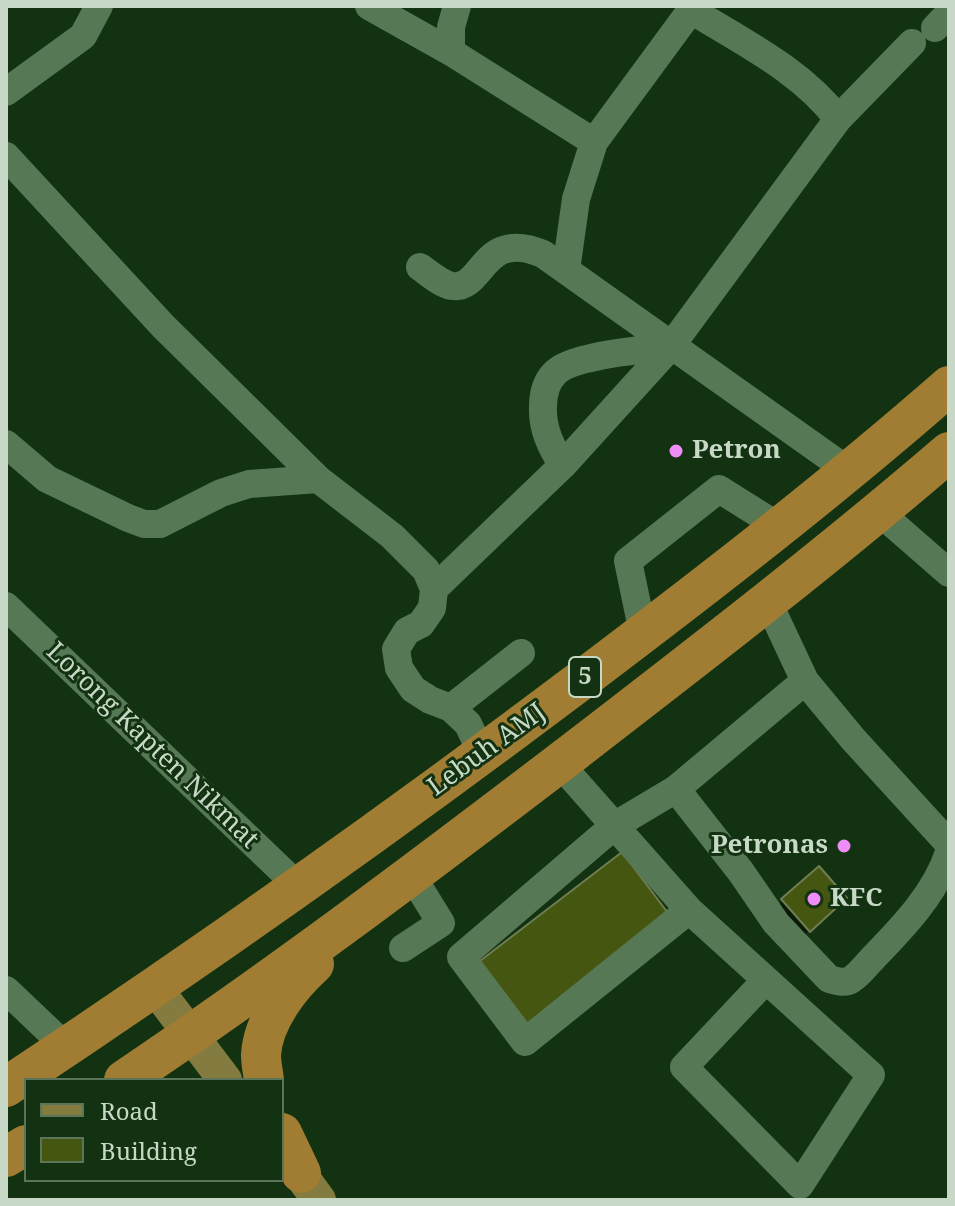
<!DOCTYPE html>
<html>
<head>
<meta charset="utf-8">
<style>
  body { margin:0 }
  #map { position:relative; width:955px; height:1206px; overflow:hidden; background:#133212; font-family:"Noto Serif",serif }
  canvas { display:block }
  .frame { position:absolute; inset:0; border:8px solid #c7d9c6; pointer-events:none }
  .legend { position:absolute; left:24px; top:1078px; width:260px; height:104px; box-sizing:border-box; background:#133212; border:2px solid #5b755a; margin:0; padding:10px 14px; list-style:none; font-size:24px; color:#c7d9c6 }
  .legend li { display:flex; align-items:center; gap:16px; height:40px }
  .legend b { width:40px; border:2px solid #5b755a }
</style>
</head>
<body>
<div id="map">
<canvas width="955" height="1206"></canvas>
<div class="frame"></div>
<ul class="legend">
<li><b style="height:10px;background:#837b40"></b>Road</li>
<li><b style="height:22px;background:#44560f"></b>Building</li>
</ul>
</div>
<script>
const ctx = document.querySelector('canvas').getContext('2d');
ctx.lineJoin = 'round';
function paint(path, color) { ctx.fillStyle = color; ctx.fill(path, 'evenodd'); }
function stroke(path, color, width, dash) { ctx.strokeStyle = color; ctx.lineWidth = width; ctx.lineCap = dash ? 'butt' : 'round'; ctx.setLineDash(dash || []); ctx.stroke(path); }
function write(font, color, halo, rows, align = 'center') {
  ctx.font = font + ' "Noto Serif",serif'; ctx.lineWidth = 6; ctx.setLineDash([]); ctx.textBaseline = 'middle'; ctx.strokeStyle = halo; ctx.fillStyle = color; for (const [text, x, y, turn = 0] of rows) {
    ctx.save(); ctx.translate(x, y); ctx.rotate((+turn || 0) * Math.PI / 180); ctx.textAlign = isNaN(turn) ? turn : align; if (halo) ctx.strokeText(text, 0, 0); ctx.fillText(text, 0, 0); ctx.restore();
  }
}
const shadow = new Path2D(`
  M 818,868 L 845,898 L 803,936 L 777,906 Z`);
const building = new Path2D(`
  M 622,852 L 671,917 L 525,1029 L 476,964 Z
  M 819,866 L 847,898 L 810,932 L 781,899 Z`);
const minor = new Path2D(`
  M 369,6 L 451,52 L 594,142
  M 935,28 L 949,13
  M 451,52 L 451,27 L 457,6
  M 6,92 L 83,36 L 99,6
  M 6,156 L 163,326 L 318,479 L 392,536 L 426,570 L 434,589 L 432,608 L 421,624 L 407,631 L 396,649 L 399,668 L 413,689 L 430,700 L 451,708 L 468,724 L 482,754
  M 420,267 C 430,274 441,284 452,286 C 484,291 481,228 543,254 L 850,472
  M 566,270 L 576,199 L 594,142 L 691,10 C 742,42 801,70 838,119
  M 6,444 L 47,479 L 128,518 L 144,524 L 160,524 L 221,493 L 249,484 L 318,479
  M 563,465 C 551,448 542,429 543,407 C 543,394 546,381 556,372 C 574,355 644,350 671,346
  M 879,512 L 949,573
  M 434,589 L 563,465 L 671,346 L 838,119 L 912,43
  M 6,606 L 298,886
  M 643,633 L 628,561 L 719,489 L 781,528
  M 805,681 L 853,739 L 949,844
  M 451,708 L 521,653
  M 559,763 L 689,910 L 871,1075 L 800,1185 L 684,1067 L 765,981
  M 676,789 L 741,872 L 776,923 L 829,979 C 837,981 845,984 852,979 C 860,974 867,964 874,957 C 903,927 936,893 949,852
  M 689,910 L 525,1042 L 461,957 L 614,826 L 676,789 L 805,681 L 768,602
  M 403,948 L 441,923 L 412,876
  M 6,990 L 66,1047`);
const major = new Path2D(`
  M 156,989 L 225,1080
  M 284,1152 L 319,1200`);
const highway = new Path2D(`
  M 124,1080 C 279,976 427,864 575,751 C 702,653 828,556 949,452
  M 264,1080 C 263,1072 261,1063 261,1055 C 263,1020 290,986 314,964
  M 6,1087 C 201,958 393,822 580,681 C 707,585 829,491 949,386
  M 282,1133 L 301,1173
  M 6,1157 L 26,1145`);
const markers = [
  [676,451,8,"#ee8cf8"],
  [844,846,8,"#ee8cf8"],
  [814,899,8,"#ee8cf8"]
];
const shields = [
  [585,677,32]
];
const shieldNames = [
  ["5",585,677]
];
const poiNames = [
  ["Petron",692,451],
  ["Petronas",828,846,"right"],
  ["KFC",830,899]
];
const streetNames = [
  ["Lorong Kapten Nikmat",152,746,44],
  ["Lebuh AMJ",487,750,-36]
];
paint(shadow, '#0007');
paint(building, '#44560f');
stroke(building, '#6f7e52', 2);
stroke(minor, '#577855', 28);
stroke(major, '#837b40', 34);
stroke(highway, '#a07d32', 40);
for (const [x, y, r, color] of markers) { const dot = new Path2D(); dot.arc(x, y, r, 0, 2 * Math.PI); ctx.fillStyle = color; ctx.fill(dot); stroke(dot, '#133212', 3); }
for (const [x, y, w] of shields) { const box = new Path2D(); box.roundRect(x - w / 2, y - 20, w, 40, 6); ctx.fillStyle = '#133212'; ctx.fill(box); stroke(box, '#c7d9c6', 2); }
write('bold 24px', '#c7d9c6', null, shieldNames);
write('bold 26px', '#c7d9c6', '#133212', poiNames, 'left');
write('26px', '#c7d9c6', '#133212', streetNames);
</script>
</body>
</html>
